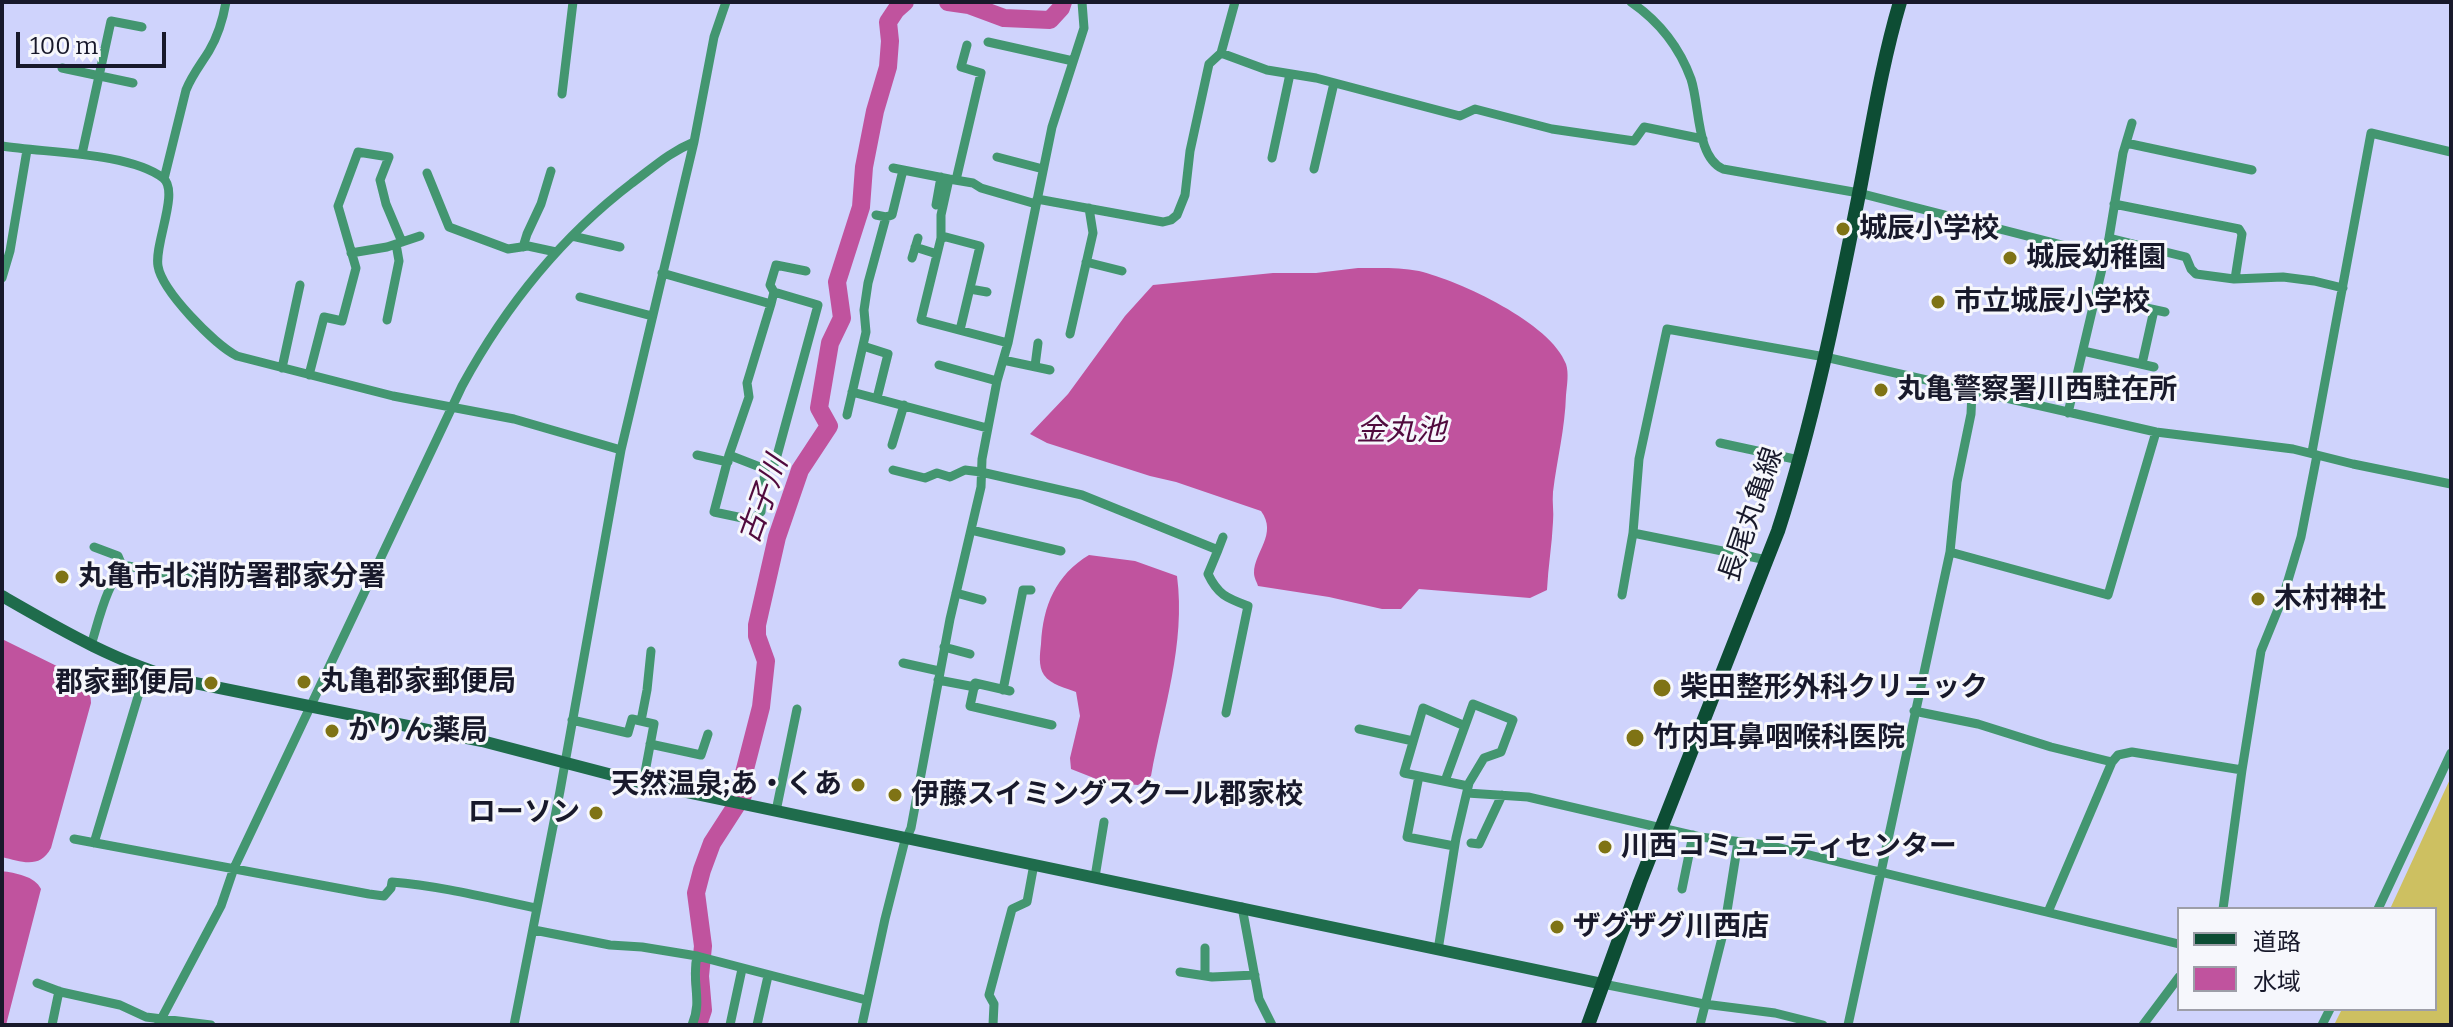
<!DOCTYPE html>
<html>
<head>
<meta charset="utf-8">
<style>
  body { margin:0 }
  #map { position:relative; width:2453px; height:1027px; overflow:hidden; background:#cfd3fc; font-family:Bitter,"Noto Sans JP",serif }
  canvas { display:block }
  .frame { position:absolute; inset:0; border:4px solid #18192b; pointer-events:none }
  .legend { position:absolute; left:2177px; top:907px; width:260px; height:104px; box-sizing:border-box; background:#f6f7fc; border:2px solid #9d9ea8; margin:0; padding:10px 14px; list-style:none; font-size:24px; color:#18192b }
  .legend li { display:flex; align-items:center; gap:16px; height:40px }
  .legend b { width:40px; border:2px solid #9d9ea8 }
  .scale { position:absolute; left:16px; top:32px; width:150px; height:36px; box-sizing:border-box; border:4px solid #18192b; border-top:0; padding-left:10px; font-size:24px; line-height:28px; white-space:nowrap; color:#18192b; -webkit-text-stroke:6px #f6f7fc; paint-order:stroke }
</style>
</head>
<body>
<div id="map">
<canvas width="2453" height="1027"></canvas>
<div class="frame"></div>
<ul class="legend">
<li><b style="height:10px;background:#0d4d34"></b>道路</li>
<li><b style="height:22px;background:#c0539e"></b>水域</li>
</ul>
<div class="scale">100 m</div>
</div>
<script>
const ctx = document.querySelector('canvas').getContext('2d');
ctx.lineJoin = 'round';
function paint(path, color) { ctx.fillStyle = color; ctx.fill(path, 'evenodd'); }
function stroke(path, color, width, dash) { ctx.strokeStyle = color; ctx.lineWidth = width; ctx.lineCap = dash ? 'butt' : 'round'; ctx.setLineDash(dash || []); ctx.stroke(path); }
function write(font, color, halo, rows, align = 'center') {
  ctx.font = font + ' Bitter,"Noto Sans JP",serif'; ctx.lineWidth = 6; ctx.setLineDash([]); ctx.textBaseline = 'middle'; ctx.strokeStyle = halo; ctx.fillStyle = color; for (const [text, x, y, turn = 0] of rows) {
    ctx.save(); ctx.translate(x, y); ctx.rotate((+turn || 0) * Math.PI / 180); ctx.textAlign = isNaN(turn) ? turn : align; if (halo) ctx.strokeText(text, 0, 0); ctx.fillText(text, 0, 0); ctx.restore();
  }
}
const green = new Path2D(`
  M 2451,777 L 2451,1025 L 2334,1025 L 2342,1009 L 2435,1009 L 2435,909 L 2390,909 Z`);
const water = new Path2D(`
  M 1358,268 C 1378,268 1399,267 1419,271 C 1460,281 1551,323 1566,364 C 1569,373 1567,385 1566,395 C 1565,429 1557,459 1553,492 C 1552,502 1554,512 1553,522 C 1552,545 1548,567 1547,590 L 1530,598 L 1419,589 L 1401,609 L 1382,609 L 1329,597 L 1258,586 C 1257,582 1254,578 1254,573 C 1254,552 1278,534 1261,511 L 1176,482 L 1150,476 L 1047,443 L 1030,434 L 1068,394 L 1125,316 L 1153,285 L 1273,273 L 1316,273 Z
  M 1089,555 L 1135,561 L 1177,576 C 1186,644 1163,710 1151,776 L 1138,785 L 1104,782 L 1071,769 L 1070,758 L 1080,716 L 1076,692 C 1066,688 1051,685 1044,675 C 1038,666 1040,653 1041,644 C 1043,605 1056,575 1089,555 Z
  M 2,639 L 75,675 C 85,683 91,690 91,703 L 51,848 C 40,869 22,862 2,857 Z
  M 2,871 C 15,873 35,876 41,889 L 6,1025 L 2,1025 Z`);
const river = new Path2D(`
  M 948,2 L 969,5 L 1004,18 L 1050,20 L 1061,8 L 1063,2
  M 698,1025 L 703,1010 L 700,976 L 703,946 L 696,893 L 702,870 L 712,843 L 743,795 L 744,773 L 761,707 L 766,661 L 757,636 L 757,625 L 777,537 L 800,470 L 829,426 L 819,408 L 830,343 L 842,318 L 837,282 L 861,207 L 864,167 L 875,111 L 888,67 L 890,41 L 888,22 L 896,10 L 905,2`);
const street = new Path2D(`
  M 1631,2 C 1660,22 1679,46 1691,79 C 1700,106 1696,157 1723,169 L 1859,193 L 2105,256 L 2109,238 L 2186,257 L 2191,269 L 2196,274 L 2234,279 L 2283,277 L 2314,281 L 2343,288
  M 988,42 L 1073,61
  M 1221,53 L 1267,70 L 1316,78 L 1460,116 L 1475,109 L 1552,129 L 1634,141 L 1644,127 L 1703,139
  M 62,68 L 133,83
  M 562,94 L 573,2
  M 2126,143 L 2252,170
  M 2,146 C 45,153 129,152 163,178 C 180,191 154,244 158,266 C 162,291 214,344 237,356 L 393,396 L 514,419 L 621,450
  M 82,154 L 111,21 L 142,27
  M 997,157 L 1043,169
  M 1272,158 L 1290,74
  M 893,168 L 949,179
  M 1314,169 L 1334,83
  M 427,173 L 449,227 L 508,249 L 528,246 L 556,252
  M 164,179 L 186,90 C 192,75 201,64 209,51 C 218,36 223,19 226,2
  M 956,180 L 981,73 L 961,67 L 967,45
  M 1037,199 L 1163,222 L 1171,220 L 1177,215 L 1185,195 L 1190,151 L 1209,64 L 1221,53 L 1235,2
  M 2114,204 L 2239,229 L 2242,234 L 2235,279
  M 936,205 L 941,177
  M 876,215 L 886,217 L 892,215 L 903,170
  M 572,236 L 620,247
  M 941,238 L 946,237 L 980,246 L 960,330
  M 2109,238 L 2123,153 L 2132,123
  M 523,247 L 527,234 L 541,204 L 551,171
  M 915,247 L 937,254
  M 351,253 L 387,247 L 420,236
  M 912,258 L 918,238
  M 1086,262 L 1122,271
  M 662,273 L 771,304 L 774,292 L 818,305 L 775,463 L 765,469 L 729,455 L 749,397 L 747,383 L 771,304
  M 2,278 L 10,251 L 27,150
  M 970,289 L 987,292
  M 774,292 L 770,285 L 776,265 L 806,271
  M 580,297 L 652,316
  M 2095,297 L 2165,312
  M 387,320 L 399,261 L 396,244
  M 1070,334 L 1093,233 L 1089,208
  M 1008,343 L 921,320 L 941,238 L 941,215 L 949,179 L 973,183 L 981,188 L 1036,204
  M 863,346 L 888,354 L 877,398
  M 2083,351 L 2154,367
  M 1003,360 L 1050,370
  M 2142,364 L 2154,310
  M 939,365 L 997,381
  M 1035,366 L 1038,343
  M 282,368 L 300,285
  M 309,375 L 324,317 L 342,321 L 356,268 L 338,206 L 358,152 L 389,157 L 380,180 L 386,204 L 402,242
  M 852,392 L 987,428
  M 2068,413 L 2105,256
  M 847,415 L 866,332 L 864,310 L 868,283 L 886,217
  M 1720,443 L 1799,460
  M 892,445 L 904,405
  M 2312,452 L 2371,133 L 2451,152
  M 697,455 L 728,462
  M 729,455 L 714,512 L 752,520 L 761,512 L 765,469
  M 893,470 L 925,478 L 937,473 L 950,477 L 965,470 L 981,472 L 1082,495 L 1218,550 L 1208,574 C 1218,595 1227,598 1248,606 L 1226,713
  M 971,530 L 1061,551
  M 1633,533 L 1767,560
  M 94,547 L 118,556 L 123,568
  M 1218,550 L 1223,537
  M 1950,552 L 2108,595 L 2156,432
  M 956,593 L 982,600
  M 1622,595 L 1633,533 L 1639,459 L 1667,329 L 1825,357 L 2156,432 L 2293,449 L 2353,464 L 2451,484
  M 91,645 C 98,624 108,575 128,566 L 188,578
  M 944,647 L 970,654
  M 903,663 L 939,671
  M 938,680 L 975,687
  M 1003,690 L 1023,590 L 1031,590
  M 1010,691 L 975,683 L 970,706 L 1052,725
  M 1914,711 L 1978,724 L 2051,747 L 2112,762
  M 572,720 L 628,733 L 632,719 L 654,724 L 643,783
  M 641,721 L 647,690 L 651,651
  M 1465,726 L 1423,708 L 1404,773 L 1468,786
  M 1359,729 L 1413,741
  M 650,744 L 701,755 L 708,734
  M 1419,776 L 1407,837 L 1454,846
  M 1467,793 L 1528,797 L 1700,837 L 1768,845 L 2179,944
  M 776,811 L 797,709
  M 74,839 L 369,894 L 384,896 L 391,888 L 392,882 C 441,886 488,898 536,908
  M 94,843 L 146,670
  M 1471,843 L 1479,844 L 1502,795
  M 1095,877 L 1104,822
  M 1682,889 L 1693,835
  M 1242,907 L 1259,999 L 1272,1025
  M 2223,909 L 2242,770 L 2261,651 L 2283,597 L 2301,537 L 2317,455
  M 2378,909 L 2451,753
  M 2048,912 L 2112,762 L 2118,755 L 2132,752 L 2242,770
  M 534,930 L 610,945 L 642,947 L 697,956 L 866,1000
  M 1438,950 L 1456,838 L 1469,783 L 1484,758 L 1501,752 L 1513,720 L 1473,704 L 1445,781
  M 1180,972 L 1212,977 L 1255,975
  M 1205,975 L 1205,948
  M 37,983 L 61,992 L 120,1005 L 146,1017 L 211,1025
  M 1603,984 L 1704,1004 L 1775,1013 L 1823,1025
  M 52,1025 L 59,991
  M 158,1025 L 221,906 L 234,868 L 462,386 C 505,307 560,238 632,183 C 654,167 668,153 694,142
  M 514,1025 L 560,791 L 621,450 L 694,142 L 714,37 L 726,2
  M 692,1025 C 703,1000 691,983 697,956
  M 730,1025 L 742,969
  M 757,1025 L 768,976
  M 862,1025 L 885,919 L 904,844 L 911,828 L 950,619 L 981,487 L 982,459 L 997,381 L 1008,343 L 1052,127 L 1084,28 L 1082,2
  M 993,1025 L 994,1004 L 989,995 L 1012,909 L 1027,902 L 1034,864
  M 1700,1025 L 1724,930 L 1738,842
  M 1848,1025 L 1950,552 L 1957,482 L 1971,414 L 1972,392
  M 2143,1025 L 2179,977
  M 2322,1025 L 2330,1009`);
const secondary = new Path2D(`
  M 2,596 C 61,630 119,664 185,681 L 482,741 L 643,783 L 1603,984`);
const primary = new Path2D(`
  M 1588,1025 L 1640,882 L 1778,531 C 1813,423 1836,310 1858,199 C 1871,133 1881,66 1900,2`);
const markers = [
  [1843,229,8,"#7f7315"],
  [2010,258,8,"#7f7315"],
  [1938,302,8,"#7f7315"],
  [1881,390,8,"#7f7315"],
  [62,577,8,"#7f7315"],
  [2258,599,8,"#7f7315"],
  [304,682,8,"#7f7315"],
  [211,683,8,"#7f7315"],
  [1662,688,10,"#7f7315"],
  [332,731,8,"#7f7315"],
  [1635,738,10,"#7f7315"],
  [858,785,8,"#7f7315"],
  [895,795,8,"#7f7315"],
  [596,813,8,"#7f7315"],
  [1605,847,8,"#7f7315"],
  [1557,927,8,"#7f7315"]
];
const poiNames = [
  ["城辰小学校",1859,229],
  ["城辰幼稚園",2026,258],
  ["市立城辰小学校",1954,302],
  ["丸亀警察署川西駐在所",1897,390],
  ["丸亀市北消防署郡家分署",78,577],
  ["木村神社",2274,599],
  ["丸亀郡家郵便局",320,682],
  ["郡家郵便局",195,683,"right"],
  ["柴田整形外科クリニック",1680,688],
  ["かりん薬局",348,731],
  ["竹内耳鼻咽喉科医院",1653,738],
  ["天然温泉;あ・くあ",842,785,"right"],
  ["伊藤スイミングスクール郡家校",911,795],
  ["ローソン",580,813,"right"],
  ["川西コミュニティセンター",1621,847],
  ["ザグザグ川西店",1573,927]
];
const streetNames = [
  ["長尾丸亀線",1752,515,-71]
];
const waterNames = [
  ["金丸池",1401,432],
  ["古子川",764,500,-70]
];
paint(green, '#cdc061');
paint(water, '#c0539e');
stroke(river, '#c0539e', 18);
stroke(street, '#439670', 9);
stroke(secondary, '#1f6c4c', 12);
stroke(primary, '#0d4d34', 14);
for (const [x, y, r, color] of markers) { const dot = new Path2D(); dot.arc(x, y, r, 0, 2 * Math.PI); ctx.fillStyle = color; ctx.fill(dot); stroke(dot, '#f6f7fc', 3); }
write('bold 28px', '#18192b', '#f6f7fc', poiNames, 'left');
write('28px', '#18192b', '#f6f7fc', streetNames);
write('italic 30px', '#510a3e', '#f6f7fc', waterNames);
</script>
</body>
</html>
